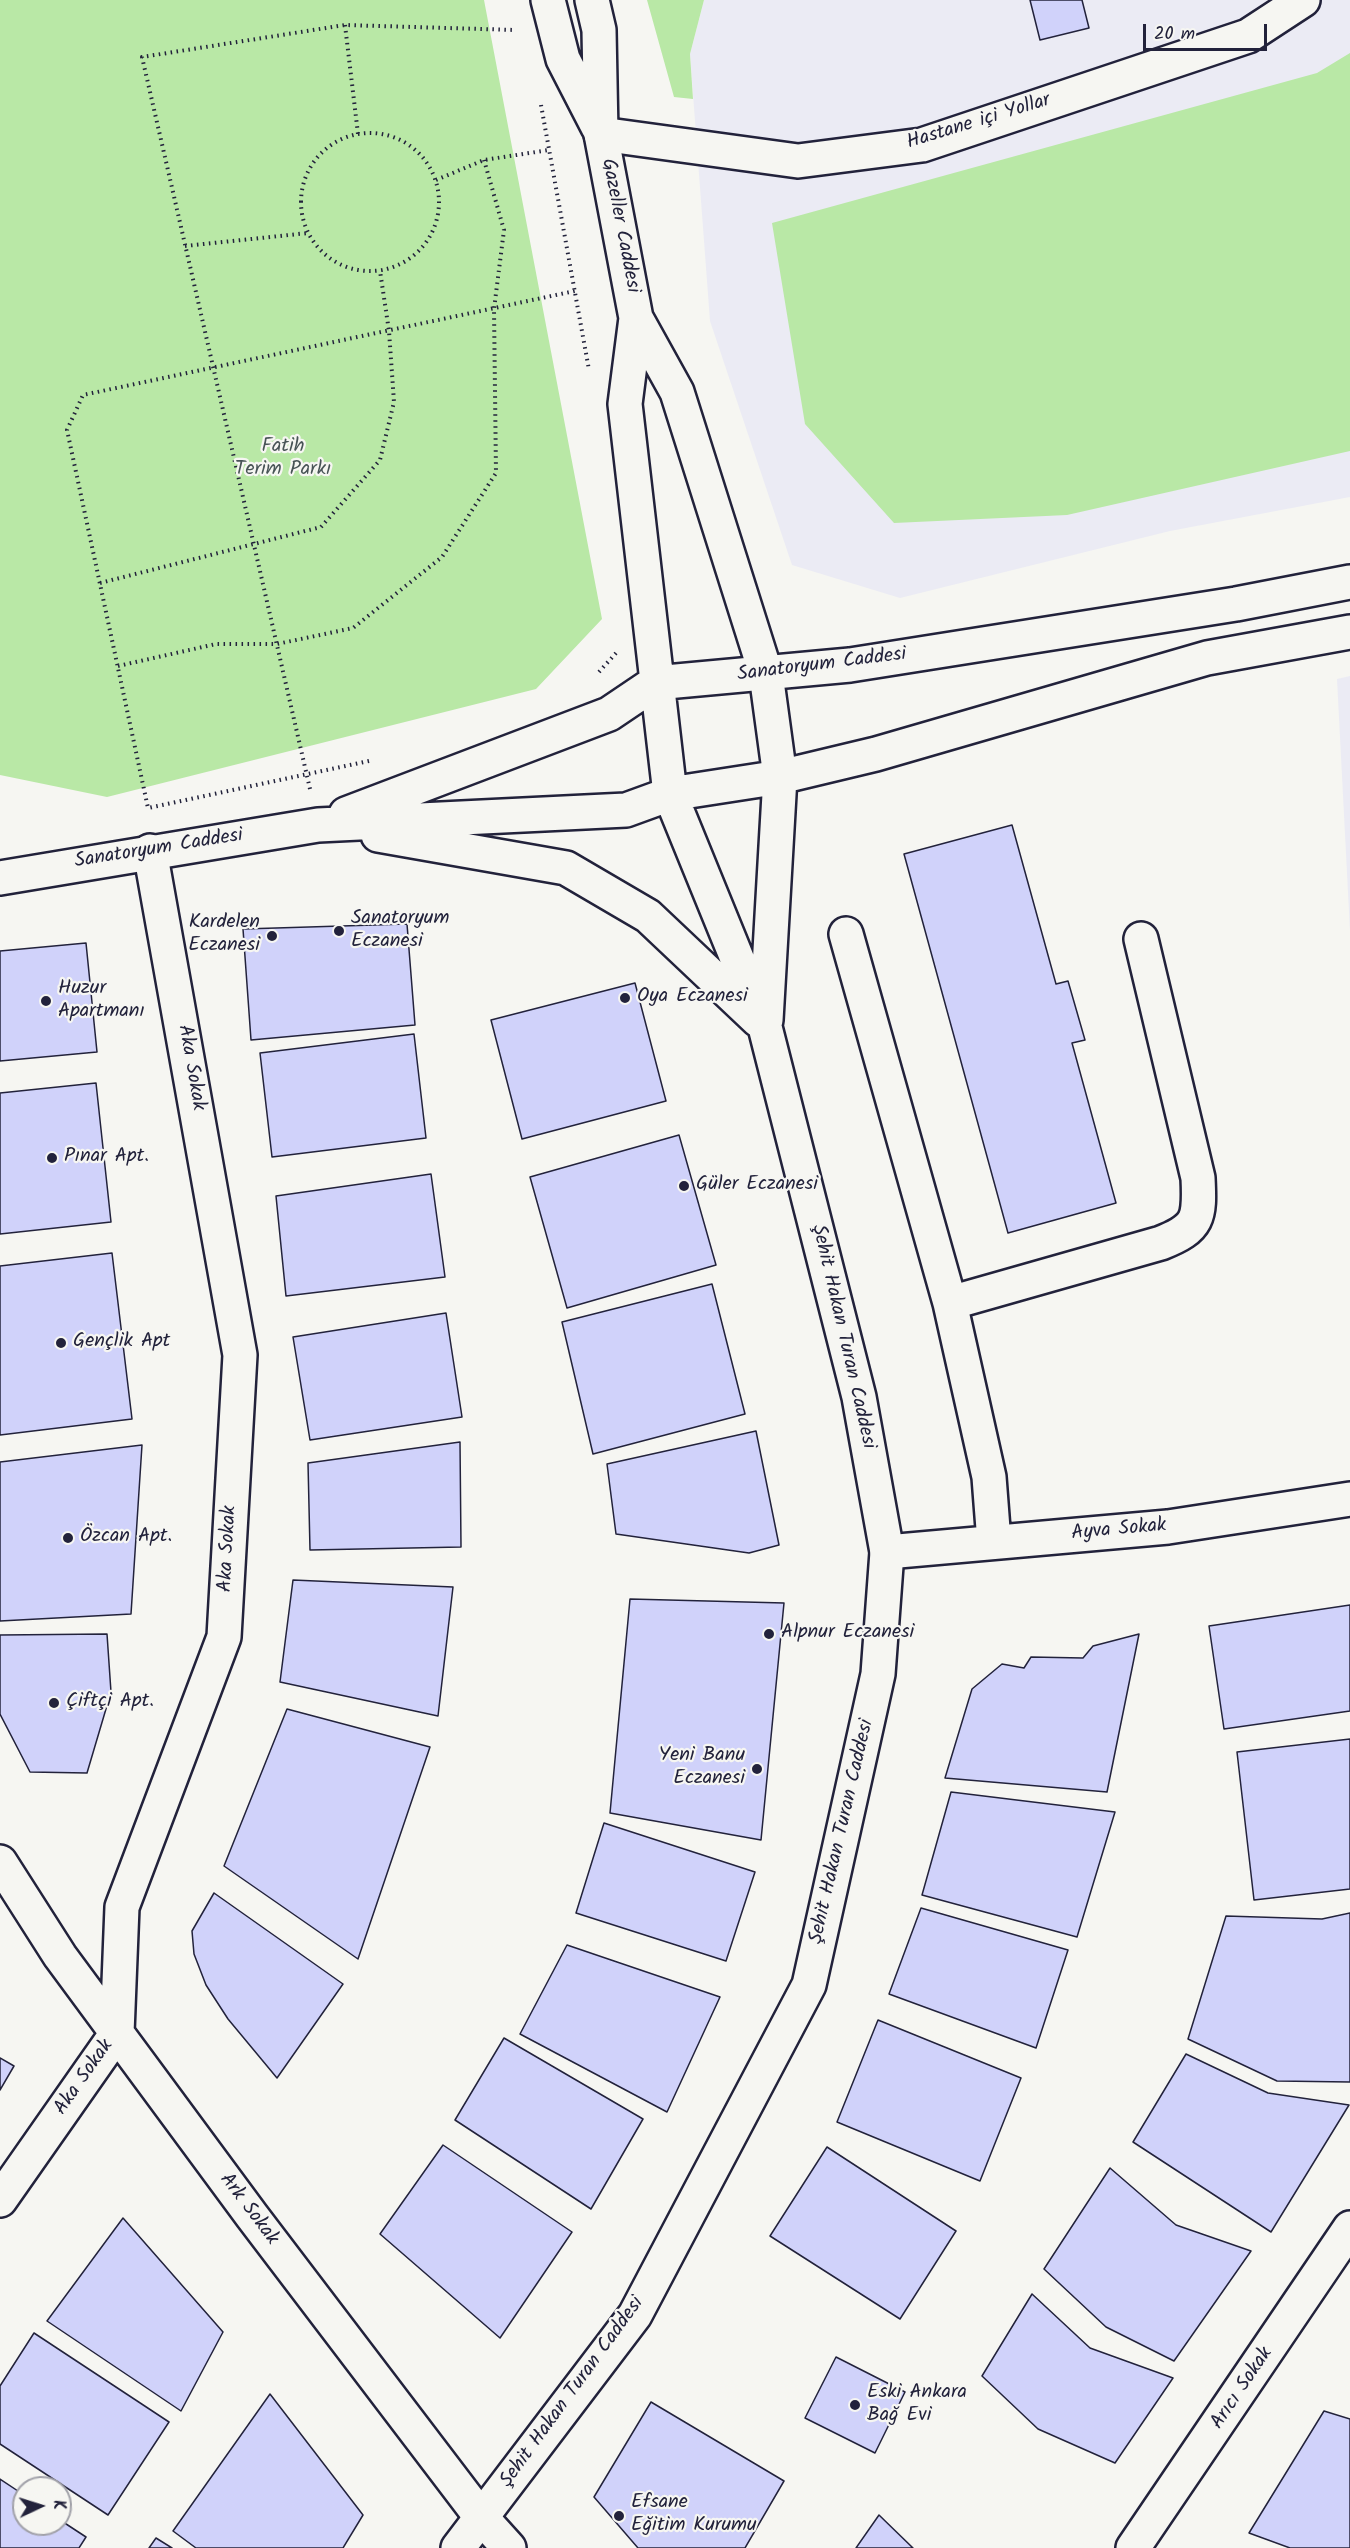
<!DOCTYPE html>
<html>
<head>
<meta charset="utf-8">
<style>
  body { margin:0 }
  #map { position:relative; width:1350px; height:2548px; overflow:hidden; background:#f6f6f2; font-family:Kalam,sans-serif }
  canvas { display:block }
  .north { position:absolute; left:12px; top:2476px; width:60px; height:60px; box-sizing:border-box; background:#f6f6f2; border:2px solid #a1a1a9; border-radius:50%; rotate:86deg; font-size:16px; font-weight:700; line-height:24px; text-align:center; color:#22223b }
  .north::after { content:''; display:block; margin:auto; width:21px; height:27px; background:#22223b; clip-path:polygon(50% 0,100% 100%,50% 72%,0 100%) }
  .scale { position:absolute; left:1143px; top:24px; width:124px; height:27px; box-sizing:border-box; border:3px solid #22223b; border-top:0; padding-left:8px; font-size:18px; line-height:21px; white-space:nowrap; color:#22223b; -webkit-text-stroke:4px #f6f6f2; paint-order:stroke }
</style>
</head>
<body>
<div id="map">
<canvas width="1350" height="2548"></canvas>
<div class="north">K</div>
<div class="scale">20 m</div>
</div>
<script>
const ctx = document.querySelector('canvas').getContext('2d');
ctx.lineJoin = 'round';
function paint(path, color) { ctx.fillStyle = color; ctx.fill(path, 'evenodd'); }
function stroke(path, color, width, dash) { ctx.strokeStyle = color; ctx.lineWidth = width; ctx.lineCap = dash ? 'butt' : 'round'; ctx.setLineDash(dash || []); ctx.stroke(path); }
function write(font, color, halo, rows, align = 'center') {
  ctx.font = font + ' Kalam,sans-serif'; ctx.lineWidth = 4.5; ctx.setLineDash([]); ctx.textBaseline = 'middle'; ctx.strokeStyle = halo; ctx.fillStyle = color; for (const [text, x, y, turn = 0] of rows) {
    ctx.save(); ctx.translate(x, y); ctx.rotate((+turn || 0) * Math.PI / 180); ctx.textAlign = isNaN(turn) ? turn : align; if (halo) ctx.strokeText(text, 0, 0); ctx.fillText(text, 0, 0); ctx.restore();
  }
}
const built = new Path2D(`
  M 704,0 L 1350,0 L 1350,497 L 1170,531 L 900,598 L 792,565 L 710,321 L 690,54 Z
  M 1350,676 L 1350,931 L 1337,679 Z`);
const green = new Path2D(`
  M 0,0 L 484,0 L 602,619 L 536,689 L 107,797 L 0,775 Z
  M 647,0 L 704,0 L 690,54 L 693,99 L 674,97 Z
  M 1350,53 L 1350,451 L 1067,515 L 894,523 L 805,424 L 772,223 L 1317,73 Z`);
const building = new Path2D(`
  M 1030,0 L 1082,0 L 1089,28 L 1040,40 Z
  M 1012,825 L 1056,984 L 1068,981 L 1085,1040 L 1072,1043 L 1116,1203 L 1008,1233 L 904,854 Z
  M 407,924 L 415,1025 L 251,1040 L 243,929 Z
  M 86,943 L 97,1052 L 0,1061 L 0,951 Z
  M 635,983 L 666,1101 L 522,1139 L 491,1020 Z
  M 414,1034 L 426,1138 L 272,1157 L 260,1053 Z
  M 96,1083 L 111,1222 L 0,1234 L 0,1093 Z
  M 679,1135 L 716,1265 L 567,1308 L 530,1177 Z
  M 431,1174 L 445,1277 L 286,1296 L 276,1196 Z
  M 112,1253 L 132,1419 L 0,1435 L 0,1266 Z
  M 712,1284 L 745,1414 L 593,1454 L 562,1322 Z
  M 446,1313 L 462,1417 L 310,1440 L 293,1337 Z
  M 756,1431 L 779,1545 L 749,1553 L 616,1534 L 607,1464 Z
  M 460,1442 L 461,1547 L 310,1550 L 308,1463 Z
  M 142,1445 L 131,1614 L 0,1621 L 0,1462 Z
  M 293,1580 L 453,1587 L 438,1716 L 280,1682 Z
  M 630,1599 L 784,1603 L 761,1840 L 610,1813 Z
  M 1350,1605 L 1350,1711 L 1224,1729 L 1209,1626 Z
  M 107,1634 L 111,1692 L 87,1773 L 30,1772 L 0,1714 L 0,1635 Z
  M 1139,1634 L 1107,1792 L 945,1778 L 972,1689 L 1002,1664 L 1024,1668 L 1031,1657 L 1083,1658 L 1093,1646 Z
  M 287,1709 L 430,1747 L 358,1959 L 224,1866 Z
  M 1350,1739 L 1350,1889 L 1254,1900 L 1237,1752 Z
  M 951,1792 L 1115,1812 L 1077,1937 L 922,1895 Z
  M 604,1823 L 755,1872 L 726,1961 L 576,1913 Z
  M 214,1893 L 343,1984 L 277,2078 L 228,2019 L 206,1985 L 194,1954 L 192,1931 Z
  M 921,1908 L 1068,1950 L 1036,2048 L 889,1994 Z
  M 1350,1913 L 1350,2082 L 1277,2081 L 1188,2039 L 1226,1916 L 1322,1919 Z
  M 567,1945 L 720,1997 L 667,2112 L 520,2034 Z
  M 878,2020 L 1021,2078 L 980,2181 L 837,2122 Z
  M 504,2038 L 643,2119 L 591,2209 L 455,2120 Z
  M 1186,2054 L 1268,2093 L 1349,2105 L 1271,2232 L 1133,2142 Z
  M 0,2058 L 14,2066 L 0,2090 Z
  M 443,2145 L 572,2232 L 500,2338 L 380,2234 Z
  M 827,2147 L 956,2231 L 900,2319 L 770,2236 Z
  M 1110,2168 L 1176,2225 L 1251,2251 L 1174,2361 L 1106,2327 L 1044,2269 Z
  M 123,2218 L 223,2332 L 181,2411 L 47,2321 Z
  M 1032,2294 L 1090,2348 L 1173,2378 L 1115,2463 L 1038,2429 L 982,2376 Z
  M 34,2333 L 169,2422 L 108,2515 L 0,2444 L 0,2386 Z
  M 836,2357 L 905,2392 L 875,2453 L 805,2418 Z
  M 270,2394 L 363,2515 L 343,2548 L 196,2548 L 173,2531 Z
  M 651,2402 L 784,2481 L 745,2548 L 638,2548 L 594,2497 Z
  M 1324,2411 L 1350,2419 L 1350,2548 L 1290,2548 L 1249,2533 Z
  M 0,2479 L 24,2495 L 24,2524 L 60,2524 L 60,2520 L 86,2537 L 79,2548 L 0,2548 Z
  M 879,2515 L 913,2548 L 856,2548 Z
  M 156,2538 L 172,2548 L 149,2548 Z`);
const path = new Path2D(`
  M 345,25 L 358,134
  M 541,105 L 589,370
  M301 202a69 69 0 1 1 138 0a69 69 0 1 1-138 0Z
  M 436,180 L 484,160 L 549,150
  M 185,246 L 308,233
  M 100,583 L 321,527 L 380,460 L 394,402 L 389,331 L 380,271
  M 118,666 L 216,644 L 277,644 L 353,628 L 442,557 L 496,473 L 494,309 L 504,230 L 484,160
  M 599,672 L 616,653
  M 369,761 L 148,808 L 67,430 L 83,395 L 575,291
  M 310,789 L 142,57 L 345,25 L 516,30`);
const minor = new Path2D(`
  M 601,134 L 798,161 L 922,145 L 1248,36 L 1303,0
  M 846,934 L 950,1303 L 989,1477 L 994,1542
  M 950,1303 L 1161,1243 C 1199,1228 1200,1218 1198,1178 L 1141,939
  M 887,1552 L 1168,1527 L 1350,1499
  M 0,1862 L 60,1956 L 252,2216 L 481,2517 L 509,2548
  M 0,2200 L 117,2033 L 122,1907 L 224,1637 L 240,1355 L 150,851
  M 1133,2548 L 1350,2228`);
const major = new Path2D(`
  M 548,0 L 563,59 L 598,127
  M 592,0 L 599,30 L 601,134 L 636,318 L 677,392 L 766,674 L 780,777 L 766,1020
  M 346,814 L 609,714 L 655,683 L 850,665 L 1236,604 L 1350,582
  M 378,835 L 566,868 L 648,916 L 758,1020
  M 0,878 L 318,825 L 626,810 L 670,794 L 780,777 L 876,754 L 1207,658 L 1350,632
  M 458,2548 L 635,2315 L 809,1985 L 878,1674 L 887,1552 L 859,1397 L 765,1027 L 670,794 L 625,404 L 636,318`);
const markers = [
  [339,931,6,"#22223b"],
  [272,936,6,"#22223b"],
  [625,998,6,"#22223b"],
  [46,1001,6,"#22223b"],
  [52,1158,6,"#22223b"],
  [684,1186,6,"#22223b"],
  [61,1343,6,"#22223b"],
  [68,1538,6,"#22223b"],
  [769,1634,6,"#22223b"],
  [54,1703,6,"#22223b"],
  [757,1769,6,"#22223b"],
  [855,2405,6,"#22223b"],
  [619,2516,6,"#22223b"]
];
const streetNames = [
  ["Hastane içi Yollar",979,123,-17],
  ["Gazeller Caddesi",619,226,79],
  ["Sanatoryum Caddesi",822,666,-7],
  ["Sanatoryum Caddesi",159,850,-9],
  ["Aka Sokak",190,1068,80],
  ["Şehit Hakan Turan Caddesi",842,1337,77],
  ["Ayva Sokak",1119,1531,-5],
  ["Aka Sokak",229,1549,-87],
  ["Şehit Hakan Turan Caddesi",843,1832,-77],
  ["Aka Sokak",85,2078,-55],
  ["Ark Sokak",248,2210,53],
  ["Arıcı Sokak",1243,2389,-56],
  ["Şehit Hakan Turan Caddesi",573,2393,-54]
];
const parkNames = [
  ["Fatih",283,448],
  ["Terim Parkı",283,471]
];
const poiNames = [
  ["Sanatoryum",351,920],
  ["Eczanesi",351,943],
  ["Kardelen",260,924,"right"],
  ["Eczanesi",260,947,"right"],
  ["Huzur",58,990],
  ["Apartmanı",58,1013],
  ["Oya Eczanesi",637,998],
  ["Pınar Apt.",64,1158],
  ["Güler Eczanesi",696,1186],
  ["Gençlik Apt",73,1343],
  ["Özcan Apt.",80,1538],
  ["Alpnur Eczanesi",781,1634],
  ["Çiftçi Apt.",66,1703],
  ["Yeni Banu",745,1757,"right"],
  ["Eczanesi",745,1780,"right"],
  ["Eski Ankara",867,2394],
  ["Bağ Evi",867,2417],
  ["Efsane",631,2504],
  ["Eğitim Kurumu",631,2527]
];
paint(built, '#ebebf4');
paint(green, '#b9e8a6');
paint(building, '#d0d2fa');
stroke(building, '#22223b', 1.5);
stroke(minor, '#22223b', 38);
stroke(major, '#22223b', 38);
stroke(path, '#22223b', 4, [1.5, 4.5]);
stroke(minor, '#f6f6f2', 33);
stroke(major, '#f6f6f2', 33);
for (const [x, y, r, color] of markers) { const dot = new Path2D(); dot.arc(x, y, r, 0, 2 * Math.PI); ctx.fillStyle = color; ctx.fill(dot); stroke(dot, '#f6f6f2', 2); }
write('20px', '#22223b', '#f6f6f2', streetNames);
write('20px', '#485456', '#f6f6f2', parkNames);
write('20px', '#22223b', '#f6f6f2', poiNames, 'left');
</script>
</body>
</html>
